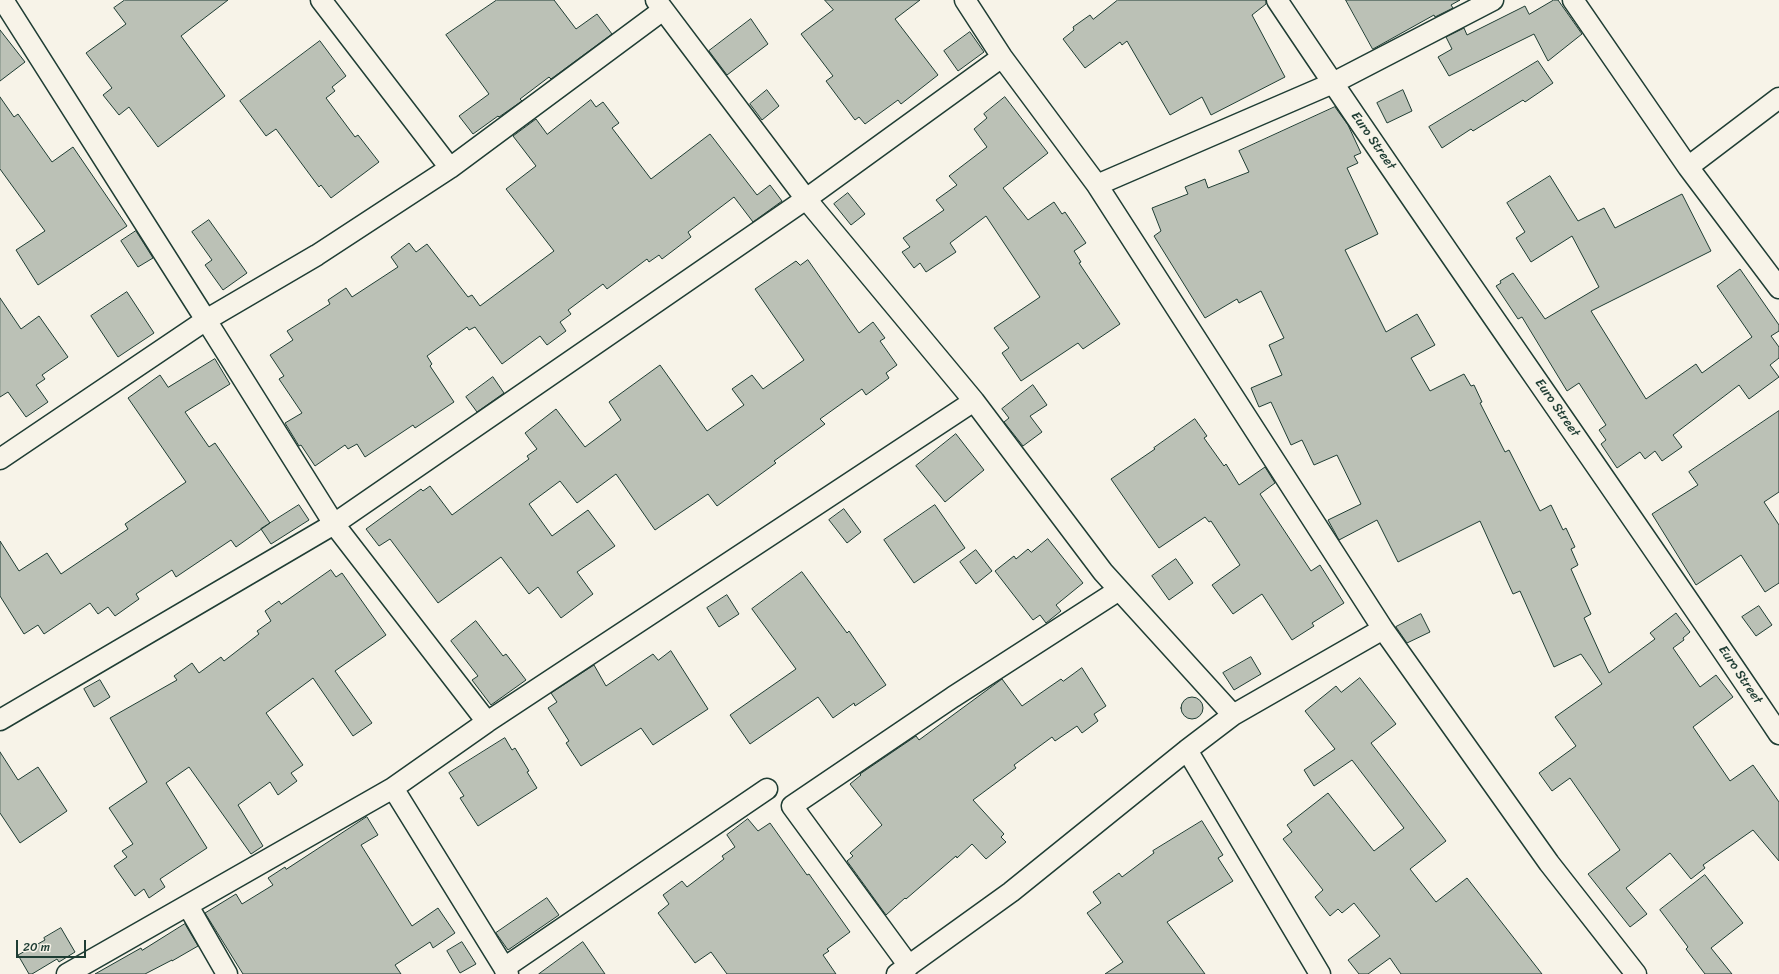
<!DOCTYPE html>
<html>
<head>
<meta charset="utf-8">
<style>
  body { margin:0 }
  #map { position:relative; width:1779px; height:974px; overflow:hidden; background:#f7f3e8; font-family:Sriracha,sans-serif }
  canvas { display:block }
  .scale { position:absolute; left:16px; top:940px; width:70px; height:18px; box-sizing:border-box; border:2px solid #1f3d34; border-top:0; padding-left:5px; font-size:12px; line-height:14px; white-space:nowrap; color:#1f3d34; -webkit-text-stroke:3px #f7f3e8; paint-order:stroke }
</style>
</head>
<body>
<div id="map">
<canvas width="1779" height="974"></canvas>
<div class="scale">20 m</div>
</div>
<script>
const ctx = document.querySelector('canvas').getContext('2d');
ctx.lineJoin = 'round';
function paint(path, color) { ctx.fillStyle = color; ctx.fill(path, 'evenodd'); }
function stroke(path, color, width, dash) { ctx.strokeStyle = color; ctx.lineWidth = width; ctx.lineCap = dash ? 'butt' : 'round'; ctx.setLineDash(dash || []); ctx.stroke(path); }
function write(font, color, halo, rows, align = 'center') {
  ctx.font = font + ' Sriracha,sans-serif'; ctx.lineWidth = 3; ctx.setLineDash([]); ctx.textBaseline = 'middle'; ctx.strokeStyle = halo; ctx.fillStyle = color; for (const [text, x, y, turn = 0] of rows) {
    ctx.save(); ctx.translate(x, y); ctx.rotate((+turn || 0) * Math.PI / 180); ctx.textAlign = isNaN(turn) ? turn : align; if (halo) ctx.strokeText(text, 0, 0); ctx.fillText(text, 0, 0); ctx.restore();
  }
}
const building = new Path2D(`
  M 125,0 L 228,0 L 181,36 L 225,96 L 158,147 L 129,107 L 119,115 L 103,95 L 112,88 L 86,53 L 126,24 L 114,8 Z
  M 497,0 L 554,0 L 576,29 L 597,14 L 612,34 L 551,79 L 549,77 L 520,99 L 522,101 L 499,117 L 498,116 L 473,134 L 459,116 L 489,94 L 446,35 Z
  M 825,0 L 920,0 L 895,19 L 938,75 L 901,104 L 898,100 L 865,124 L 859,117 L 855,120 L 826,81 L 833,76 L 801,34 L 833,10 Z
  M 1118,0 L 1266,0 L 1266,4 L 1252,15 L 1285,77 L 1211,115 L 1202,97 L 1170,115 L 1127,41 L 1122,45 L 1120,42 L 1085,68 L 1063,39 L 1074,30 L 1073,27 L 1090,15 L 1093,19 Z
  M 1346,0 L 1460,0 L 1451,5 L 1453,8 L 1435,17 L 1434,15 L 1373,49 Z
  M 1554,0 L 1558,0 L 1582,34 L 1548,61 L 1534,34 L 1449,76 L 1438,57 L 1452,49 L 1446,37 L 1464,28 L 1467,35 L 1525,6 L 1529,14 Z
  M 751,19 L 768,44 L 727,75 L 709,51 Z
  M 0,30 L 25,62 L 0,81 Z
  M 970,32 L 984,52 L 958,71 L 944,51 Z
  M 320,41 L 346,76 L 332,87 L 335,91 L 326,98 L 355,137 L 358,135 L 379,162 L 331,198 L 321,185 L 319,187 L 276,129 L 266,136 L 240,101 Z
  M 1538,61 L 1553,83 L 1525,102 L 1523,100 L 1473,131 L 1471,129 L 1442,148 L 1429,127 Z
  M 767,90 L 779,106 L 762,120 L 750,104 Z
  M 1403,90 L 1412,111 L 1387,123 L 1377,103 Z
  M 0,97 L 14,117 L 18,114 L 52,162 L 73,147 L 127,226 L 38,285 L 16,250 L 45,231 L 0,169 Z
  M 1005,97 L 1048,153 L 1003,188 L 1028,220 L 1054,202 L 1062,214 L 1065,212 L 1086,243 L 1074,251 L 1081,262 L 1079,263 L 1120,324 L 1083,349 L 1078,343 L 1021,381 L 1002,353 L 1009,348 L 994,328 L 1040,297 L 986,216 L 950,243 L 956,252 L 926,272 L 920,263 L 914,268 L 902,252 L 910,247 L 903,238 L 944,210 L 936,200 L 957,185 L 949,176 L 987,147 L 974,129 L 987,118 L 984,114 Z
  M 591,100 L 596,107 L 603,102 L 619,123 L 612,128 L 651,179 L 710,134 L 757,195 L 770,185 L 782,201 L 753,222 L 734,197 L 688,232 L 691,237 L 662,259 L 659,255 L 649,262 L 647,259 L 607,289 L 603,284 L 568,310 L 571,314 L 560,322 L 566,331 L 547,345 L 540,336 L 502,364 L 475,327 L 469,330 L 467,327 L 427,356 L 432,364 L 430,366 L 454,402 L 415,428 L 413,425 L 365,457 L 357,444 L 348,449 L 345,445 L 315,466 L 301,445 L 299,446 L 285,423 L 302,413 L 279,379 L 284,376 L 270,355 L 293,340 L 287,331 L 330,304 L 328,300 L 346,288 L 352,297 L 398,267 L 391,257 L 409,243 L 416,252 L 427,244 L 468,297 L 472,295 L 480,306 L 554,251 L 506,189 L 536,166 L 513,136 L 536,119 L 547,134 Z
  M 1335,107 L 1348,125 L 1361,153 L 1354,156 L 1358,163 L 1347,168 L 1378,234 L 1345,250 L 1386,332 L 1417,314 L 1435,345 L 1411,358 L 1430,391 L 1464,374 L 1471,386 L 1474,385 L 1482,402 L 1480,403 L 1505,452 L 1509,450 L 1540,511 L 1551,505 L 1563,530 L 1566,528 L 1575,547 L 1571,549 L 1578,565 L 1571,569 L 1591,614 L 1584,618 L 1609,673 L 1655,639 L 1650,633 L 1676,613 L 1690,632 L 1683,638 L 1684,640 L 1673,648 L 1700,687 L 1716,675 L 1733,697 L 1693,727 L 1730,781 L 1753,765 L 1779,802 L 1779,861 L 1753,830 L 1703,865 L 1705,868 L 1691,879 L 1670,853 L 1626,888 L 1647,914 L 1630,927 L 1588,874 L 1620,850 L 1570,778 L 1552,791 L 1539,773 L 1576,746 L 1555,717 L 1602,684 L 1581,654 L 1554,667 L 1520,591 L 1513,594 L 1480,521 L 1398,562 L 1377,520 L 1339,540 L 1328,520 L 1361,504 L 1337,455 L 1314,465 L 1302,440 L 1291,445 L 1271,402 L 1259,407 L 1251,388 L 1282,375 L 1269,345 L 1284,338 L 1261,291 L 1239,303 L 1237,299 L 1205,318 L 1154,236 L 1161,231 L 1152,208 L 1188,194 L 1185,187 L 1205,179 L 1208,188 L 1249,172 L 1239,151 Z
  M 1550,176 L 1578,221 L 1604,208 L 1615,228 L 1682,194 L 1711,251 L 1591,311 L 1646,399 L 1696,364 L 1702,373 L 1752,337 L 1717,286 L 1740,269 L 1779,325 L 1779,331 L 1771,336 L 1779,347 L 1779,358 L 1770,365 L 1779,377 L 1749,399 L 1739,385 L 1673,435 L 1682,447 L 1662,461 L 1655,451 L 1645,459 L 1640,452 L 1617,468 L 1601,444 L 1606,440 L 1599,430 L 1606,425 L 1579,383 L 1567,391 L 1522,317 L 1518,319 L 1496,286 L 1501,283 L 1500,281 L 1513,273 L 1545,319 L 1599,287 L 1572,236 L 1531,262 L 1516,238 L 1525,232 L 1507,203 Z
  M 848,193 L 865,214 L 851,225 L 834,204 Z
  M 209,220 L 247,273 L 223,290 L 205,265 L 212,260 L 192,232 Z
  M 136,231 L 153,258 L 138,267 L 121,241 Z
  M 808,260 L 859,333 L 873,322 L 885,338 L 880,341 L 897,365 L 886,373 L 889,378 L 866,395 L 862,389 L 820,419 L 825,424 L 774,461 L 776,463 L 717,506 L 708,494 L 655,530 L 616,474 L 577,503 L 560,481 L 529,504 L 552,536 L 588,510 L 615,546 L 577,572 L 593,594 L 561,618 L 538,587 L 529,594 L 501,557 L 438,603 L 390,539 L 379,546 L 366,529 L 421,489 L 423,491 L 430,486 L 452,515 L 529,459 L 527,456 L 537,449 L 525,433 L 556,409 L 585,447 L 621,420 L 609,402 L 660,365 L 707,431 L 744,405 L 732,389 L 752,375 L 763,389 L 804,360 L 755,289 L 796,261 L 800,265 Z
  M 127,292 L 154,333 L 118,357 L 91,316 Z
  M 0,298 L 21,329 L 39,316 L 68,357 L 42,375 L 45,379 L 36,385 L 48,402 L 26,417 L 8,392 L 0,397 Z
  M 215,359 L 230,384 L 185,412 L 209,447 L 215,443 L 270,523 L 236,547 L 231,540 L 176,577 L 172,570 L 136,594 L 139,599 L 115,616 L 108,607 L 98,614 L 90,603 L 44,634 L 38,625 L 24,634 L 0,596 L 0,541 L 19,571 L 47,553 L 61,574 L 128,529 L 125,524 L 186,482 L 128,398 L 160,375 L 168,387 Z
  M 493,377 L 504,393 L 477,412 L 466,397 Z
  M 1033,385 L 1047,405 L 1030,416 L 1042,432 L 1023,446 L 1004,422 L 1009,418 L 1002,409 Z
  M 1779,411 L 1779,492 L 1764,502 L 1779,525 L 1779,583 L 1765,592 L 1741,555 L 1696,585 L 1652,514 L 1698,485 L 1689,472 Z
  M 1195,419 L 1207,436 L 1204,438 L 1224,466 L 1226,464 L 1239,485 L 1265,467 L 1275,483 L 1260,494 L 1311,571 L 1320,565 L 1344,603 L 1312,623 L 1314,626 L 1292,640 L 1262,594 L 1233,614 L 1212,585 L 1240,565 L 1211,521 L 1209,522 L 1205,517 L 1159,548 L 1111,479 L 1155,449 L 1154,448 Z
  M 956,434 L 984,470 L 945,502 L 916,466 Z
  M 299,505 L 309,520 L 271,544 L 261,529 Z
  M 935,505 L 965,548 L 914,583 L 884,540 Z
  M 844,509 L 861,532 L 847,543 L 829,520 Z
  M 1048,539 L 1083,583 L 1056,605 L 1061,611 L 1046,623 L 1040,615 L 1033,620 L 995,571 L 1014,556 L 1016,559 L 1028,549 L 1031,552 Z
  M 976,550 L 992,571 L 976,584 L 960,562 Z
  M 1176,559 L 1193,583 L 1169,600 L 1152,576 Z
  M 331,570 L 336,577 L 342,573 L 386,635 L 335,671 L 372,723 L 353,736 L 313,678 L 266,713 L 303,765 L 291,773 L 297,781 L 278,795 L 270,782 L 238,805 L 263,846 L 251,854 L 189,767 L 166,783 L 207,848 L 160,879 L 165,887 L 149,898 L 144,889 L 135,896 L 114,866 L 127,857 L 122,851 L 133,844 L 109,808 L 147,782 L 110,718 L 177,680 L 174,676 L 192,663 L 199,673 L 221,657 L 224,661 L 259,634 L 257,631 L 271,621 L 265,611 L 279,601 L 281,604 Z
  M 802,572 L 847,633 L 849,631 L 886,685 L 855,706 L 854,703 L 833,718 L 818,697 L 750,744 L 730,715 L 796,669 L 752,609 Z
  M 727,595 L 739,614 L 719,627 L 707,608 Z
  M 1759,606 L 1772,625 L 1756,636 L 1742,617 Z
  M 1421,614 L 1430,632 L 1407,643 L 1396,627 Z
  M 476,621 L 503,656 L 506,654 L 526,680 L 491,705 L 472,680 L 478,676 L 451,641 Z
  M 671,651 L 708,709 L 653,745 L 641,728 L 581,766 L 566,743 L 569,741 L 548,708 L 557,702 L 551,693 L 594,665 L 606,686 L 653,654 L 658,660 Z
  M 1251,657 L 1261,674 L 1234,690 L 1223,673 Z
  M 1082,668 L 1106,706 L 1094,714 L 1098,721 L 1082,733 L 1077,726 L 1055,741 L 1052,737 L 1014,765 L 1016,768 L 973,800 L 1004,834 L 1001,837 L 1006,842 L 986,859 L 972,844 L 957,858 L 956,856 L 906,899 L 905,898 L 886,915 L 847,861 L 853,856 L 850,853 L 882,825 L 850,784 L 861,775 L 860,774 L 916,736 L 919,740 L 1002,679 L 1022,706 L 1061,679 L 1063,681 Z
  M 1360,678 L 1396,724 L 1371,743 L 1446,841 L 1410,869 L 1436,902 L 1467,878 L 1542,974 L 1401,974 L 1390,958 L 1368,974 L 1359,974 L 1348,960 L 1380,936 L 1354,903 L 1342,913 L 1338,909 L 1330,916 L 1315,897 L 1323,890 L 1283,839 L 1292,832 L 1287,825 L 1328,793 L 1374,851 L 1404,828 L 1352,760 L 1314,786 L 1304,770 L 1335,749 L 1305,711 L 1336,686 L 1341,692 Z
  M 100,680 L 110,697 L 94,707 L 84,689 Z
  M1181 708a11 11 0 1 1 22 0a11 11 0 1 1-22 0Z
  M 505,738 L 512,750 L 515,748 L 529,771 L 527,772 L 537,788 L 478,826 L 460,798 L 464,796 L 449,773 Z
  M 0,752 L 18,780 L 38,767 L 67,811 L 20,843 L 0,813 Z
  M 367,817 L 378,835 L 361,845 L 412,926 L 438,908 L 455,933 L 433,948 L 430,942 L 395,965 L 401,974 L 243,974 L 205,913 L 236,894 L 242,904 L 273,885 L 268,878 L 285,867 L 286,869 Z
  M 748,819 L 758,831 L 770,823 L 807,875 L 809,874 L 850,932 L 827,949 L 829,951 L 823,955 L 836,974 L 727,974 L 711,952 L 695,963 L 658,913 L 669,904 L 663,895 L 682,881 L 687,887 L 724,859 L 722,856 L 735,847 L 727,835 Z
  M 1202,821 L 1223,855 L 1218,858 L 1233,881 L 1167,922 L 1205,974 L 1105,974 L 1123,962 L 1087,913 L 1101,903 L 1093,892 L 1119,873 L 1122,877 L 1154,853 L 1153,851 Z
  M 1705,875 L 1743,923 L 1711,948 L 1732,974 L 1705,974 L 1686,949 L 1688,947 L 1660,910 Z
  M 547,898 L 559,915 L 508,950 L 496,933 Z
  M 185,924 L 198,946 L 172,961 L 172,960 L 145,974 L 95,974 L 141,948 L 142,950 Z
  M 61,928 L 75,952 L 59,962 L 57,959 L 32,974 L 29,974 L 18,955 L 45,940 L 44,938 Z
  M 462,942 L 476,964 L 460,973 L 447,951 Z
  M 583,942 L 605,974 L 539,974 Z`);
const minor = new Path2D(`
  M 321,0 L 450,168
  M 656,0 L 806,199 L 974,401 L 1103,572 L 1233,715
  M 965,0 L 1002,57 L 1097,185 L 1383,629 L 1549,863 L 1636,974
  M 1277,0 C 1442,247 1614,488 1779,734
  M 1573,0 L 1688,167 L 1779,288
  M 1688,167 L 1779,98
  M 1097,185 L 1333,83 L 1493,0
  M 0,459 L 206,320 L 3,0
  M 0,720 L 334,524 L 806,199 L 1002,57
  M 487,722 L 334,524 L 206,320 L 317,255 L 450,168 L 663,10
  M 1187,750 L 1320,974
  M 188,906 L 227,974
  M 909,966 L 792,806 L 953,697 L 1119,590
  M 504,968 L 767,789
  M 67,974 L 393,788
  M 508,974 L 393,788 L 487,722 L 974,401
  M 897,974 L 1011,892 L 1187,750 L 1233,715 L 1383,629`);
const streetNames = [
  ["Euro Street",1373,141,55],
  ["Euro Street",1557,408,55],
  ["Euro Street",1740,675,56]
];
paint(building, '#bbc1b6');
stroke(building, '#1f3d34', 1);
stroke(minor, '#1f3d34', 23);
stroke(minor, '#f7f3e8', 20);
write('13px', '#1f3d34', '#f7f3e8', streetNames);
</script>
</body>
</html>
